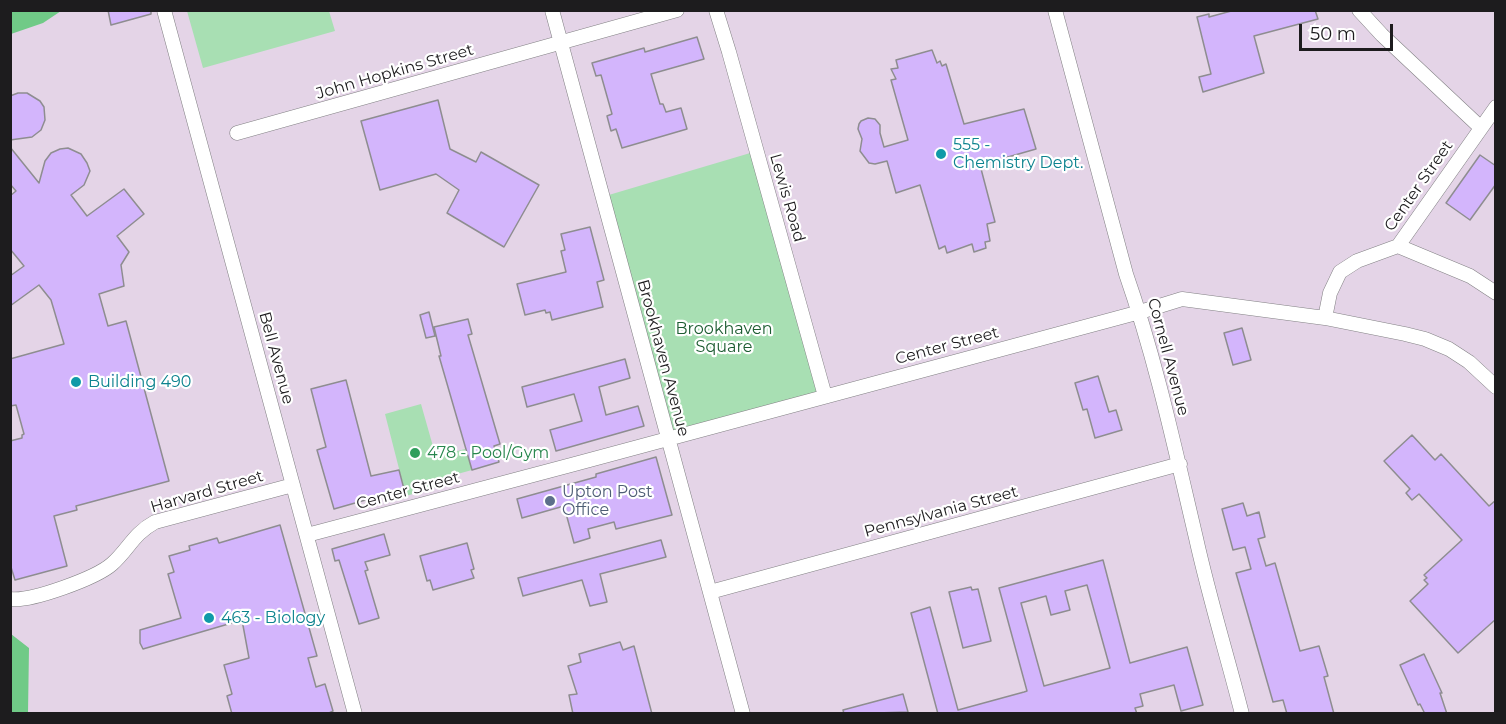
<!DOCTYPE html>
<html>
<head>
<meta charset="utf-8">
<style>
  body { margin:0 }
  #map { position:relative; width:1506px; height:724px; overflow:hidden; background:#e5e4e7; font-family:Montserrat,sans-serif }
  canvas { display:block }
  .frame { position:absolute; inset:0; border:12px solid #1d1c1e; pointer-events:none }
  .scale { position:absolute; left:1299px; top:24px; width:94px; height:27px; box-sizing:border-box; border:3px solid #1d1c1e; border-top:0; padding-left:8px; font-size:18px; line-height:21px; white-space:nowrap; color:#1d1c1e; -webkit-text-stroke:4px #fff; paint-order:stroke }
</style>
</head>
<body>
<div id="map">
<canvas width="1506" height="724"></canvas>
<div class="frame"></div>
<div class="scale">50 m</div>
</div>
<script>
const ctx = document.querySelector('canvas').getContext('2d');
ctx.lineJoin = 'round';
function paint(path, color) { ctx.fillStyle = color; ctx.fill(path, 'evenodd'); }
function stroke(path, color, width, dash) { ctx.strokeStyle = color; ctx.lineWidth = width; ctx.lineCap = dash ? 'butt' : 'round'; ctx.setLineDash(dash || []); ctx.stroke(path); }
function write(font, color, halo, rows, align = 'center') {
  ctx.font = font + ' Montserrat,sans-serif'; ctx.lineWidth = 4.5; ctx.setLineDash([]); ctx.textBaseline = 'middle'; ctx.strokeStyle = halo; ctx.fillStyle = color; for (const [text, x, y, turn = 0] of rows) {
    ctx.save(); ctx.translate(x, y); ctx.rotate((+turn || 0) * Math.PI / 180); ctx.textAlign = isNaN(turn) ? turn : align; if (halo) ctx.strokeText(text, 0, 0); ctx.fillText(text, 0, 0); ctx.restore();
  }
}
const commercial = new Path2D(`
  M 11,11 L 1495,11 L 1495,713 L 11,713 Z`);
const green = new Path2D(`
  M 187,11 L 329,11 L 335,31 L 203,68 Z
  M 757,151 L 825,396 L 668,440 L 602,197 Z
  M 421,404 L 436,457 L 465,449 L 472,470 L 443,478 L 443,485 L 406,496 L 385,414 Z`);
const forest = new Path2D(`
  M 10,11 L 11,10 L 61,11 L 43,23 L 11,34 Z
  M 11,634 L 29,648 L 28,713 L 11,713 Z`);
const building = new Path2D(`
  M 108,10 L 151,10 L 151,14 L 111,25 Z
  M 1235,10 L 1315,10 L 1318,19 L 1254,36 L 1264,73 L 1203,92 L 1199,77 L 1211,74 L 1197,17 L 1209,14 L 1209,17 Z
  M 697,37 L 704,59 L 651,74 L 660,104 L 663,104 L 666,112 L 681,108 L 687,129 L 622,148 L 616,129 L 611,131 L 607,116 L 612,114 L 601,75 L 596,76 L 592,63 L 644,48 L 645,52 Z
  M 932,50 L 937,63 L 940,61 L 942,66 L 946,64 L 964,124 L 1024,109 L 1036,149 L 980,165 L 995,222 L 987,224 L 990,241 L 985,242 L 986,248 L 974,252 L 972,244 L 947,253 L 945,246 L 939,249 L 920,185 L 896,193 L 887,161 L 875,164 L 869,163 L 860,151 L 862,139 L 858,129 L 859,124 L 861,121 L 868,118 L 875,119 L 880,125 L 880,133 L 884,147 L 908,140 L 891,80 L 896,79 L 891,69 L 898,68 L 896,60 Z
  M 18,93 L 27,93 L 40,101 L 44,107 L 45,120 L 41,130 L 32,137 L 10,140 L 10,96 Z
  M 438,100 L 450,149 L 476,162 L 481,152 L 539,185 L 504,247 L 447,213 L 459,190 L 436,174 L 380,190 L 361,121 Z
  M 10,147 L 39,183 L 45,161 L 51,153 L 60,149 L 68,148 L 81,154 L 87,163 L 90,171 L 84,185 L 71,195 L 87,216 L 124,189 L 144,214 L 117,236 L 129,252 L 121,265 L 124,286 L 99,294 L 108,326 L 126,321 L 169,481 L 76,506 L 77,510 L 54,516 L 67,566 L 15,580 L 10,564 L 10,441 L 22,438 L 22,435 L 24,434 L 16,405 L 10,406 L 10,359 L 64,344 L 51,300 L 39,285 L 10,306 L 10,276 L 24,266 L 10,249 L 10,196 L 16,191 L 10,184 Z
  M 1480,155 L 1496,166 L 1496,184 L 1470,220 L 1446,203 Z
  M 590,227 L 604,280 L 597,282 L 603,307 L 552,320 L 550,312 L 546,313 L 545,310 L 525,315 L 517,284 L 566,272 L 561,251 L 565,250 L 561,234 Z
  M 429,312 L 435,336 L 426,338 L 420,315 Z
  M 468,319 L 472,334 L 468,335 L 500,444 L 494,446 L 499,462 L 472,470 L 439,356 L 441,356 L 434,327 Z
  M 1242,328 L 1251,360 L 1233,365 L 1224,333 Z
  M 625,359 L 630,378 L 599,387 L 606,415 L 638,406 L 644,426 L 556,451 L 550,430 L 582,421 L 574,394 L 527,407 L 522,387 Z
  M 1098,376 L 1109,412 L 1116,410 L 1122,430 L 1095,438 L 1087,409 L 1083,410 L 1075,383 Z
  M 346,380 L 371,476 L 399,470 L 404,489 L 334,509 L 317,450 L 326,447 L 311,389 Z
  M 1412,435 L 1435,460 L 1441,454 L 1489,506 L 1496,500 L 1496,619 L 1458,653 L 1410,601 L 1428,584 L 1424,580 L 1427,578 L 1424,575 L 1462,540 L 1419,494 L 1412,500 L 1406,493 L 1410,489 L 1384,461 Z
  M 656,457 L 672,515 L 616,529 L 614,522 L 588,529 L 590,538 L 574,543 L 564,506 L 522,518 L 517,499 L 596,477 L 596,474 Z
  M 1243,503 L 1247,516 L 1259,512 L 1265,537 L 1258,539 L 1266,566 L 1275,563 L 1300,651 L 1319,646 L 1328,676 L 1324,677 L 1334,714 L 1287,714 L 1283,700 L 1273,702 L 1236,573 L 1251,569 L 1245,547 L 1233,550 L 1222,509 Z
  M 280,525 L 317,656 L 308,658 L 316,687 L 325,684 L 333,711 L 327,714 L 232,714 L 227,696 L 232,694 L 224,665 L 249,658 L 242,620 L 143,649 L 140,643 L 140,630 L 181,618 L 168,574 L 174,572 L 169,556 L 190,550 L 189,546 L 217,538 L 219,543 Z
  M 384,534 L 390,555 L 365,562 L 368,570 L 365,571 L 379,618 L 359,624 L 339,560 L 335,561 L 332,549 Z
  M 661,540 L 666,557 L 600,574 L 607,602 L 590,606 L 582,580 L 523,596 L 518,578 Z
  M 467,543 L 474,569 L 471,570 L 474,578 L 433,590 L 430,580 L 427,581 L 420,556 Z
  M 1103,560 L 1130,663 L 1187,647 L 1203,705 L 1181,711 L 1174,685 L 1140,694 L 1143,706 L 1135,708 L 1137,714 L 938,714 L 911,613 L 930,607 L 958,710 L 1024,692 L 1027,691 L 999,588 ZM 1087,585 L 1110,668 L 1044,686 L 1021,603 L 1046,596 L 1051,615 L 1070,610 L 1065,591 Z
  M 971,587 L 972,590 L 978,589 L 991,641 L 963,648 L 949,592 Z
  M 620,642 L 623,650 L 634,646 L 652,714 L 573,714 L 569,695 L 577,694 L 568,666 L 581,662 L 579,654 Z
  M 1424,654 L 1442,693 L 1440,693 L 1447,714 L 1425,714 L 1420,704 L 1418,705 L 1400,665 Z
  M 903,694 L 908,712 L 844,714 L 843,710 Z`);
const street = new Path2D(`
  M 164,10 L 355,714
  M 552,10 L 743,714
  M 716,10 L 729,52 L 825,396
  M 1055,10 L 1126,274 C 1156,360 1175,449 1196,538 C 1209,597 1227,655 1242,714
  M 1359,10 L 1382,35 L 1480,127
  M 237,133 L 677,10
  M 1398,246 L 1470,276 L 1496,293
  M 1325,318 L 1330,293 L 1340,272 L 1357,261 L 1398,246 L 1496,107
  M 307,535 C 585,462 862,387 1140,312 L 1182,299 L 1325,318 L 1405,334 L 1425,339 L 1449,349 L 1469,362 L 1496,387
  M 710,592 L 1180,464
  M 10,599 C 31,602 96,578 112,564 C 129,549 133,534 155,522 L 293,485`);
const markers = [
  [941,154,6,"#0f9aa8"],
  [76,382,6,"#0f9aa8"],
  [415,453,6,"#2e9e5b"],
  [550,501,6,"#5c6f8a"],
  [209,618,6,"#0f9aa8"]
];
const streetNames = [
  ["John Hopkins Street",395,72,-16],
  ["Center Street",1419,186,-55],
  ["Lewis Road",787,198,74],
  ["Center Street",947,346,-15],
  ["Cornell Avenue",1168,357,75],
  ["Bell Avenue",276,358,75],
  ["Brookhaven Avenue",663,358,75],
  ["Center Street",408,491,-15],
  ["Harvard Street",207,492,-16],
  ["Pennsylvania Street",941,512,-15]
];
const cultureNames = [
  ["555 -",953,145],
  ["Chemistry Dept.",953,163],
  ["Building 490",88,382],
  ["463 - Biology",221,618]
];
const parkNames = [
  ["Brookhaven",724,329],
  ["Square",724,347]
];
const leisureNames = [
  ["478 - Pool/Gym",427,453]
];
const serviceNames = [
  ["Upton Post",562,492],
  ["Office",562,510]
];
paint(commercial, '#e4d4e7');
paint(green, '#a8dfb3');
paint(forest, '#70ca87');
paint(building, '#d3b5fc');
stroke(building, '#8e8d90', 1.5);
stroke(street, '#838285', 15);
stroke(street, '#fff', 14);
for (const [x, y, r, color] of markers) { const dot = new Path2D(); dot.arc(x, y, r, 0, 2 * Math.PI); ctx.fillStyle = color; ctx.fill(dot); stroke(dot, '#fff', 2); }
write('16px', '#1d1c1e', '#fff', streetNames);
write('16px', '#0d838f', '#fff', cultureNames, 'left');
write('16px', '#1c5c31', '#fff', parkNames);
write('16px', '#27864d', '#fff', leisureNames, 'left');
write('16px', '#4e5e75', '#fff', serviceNames, 'left');
</script>
</body>
</html>
